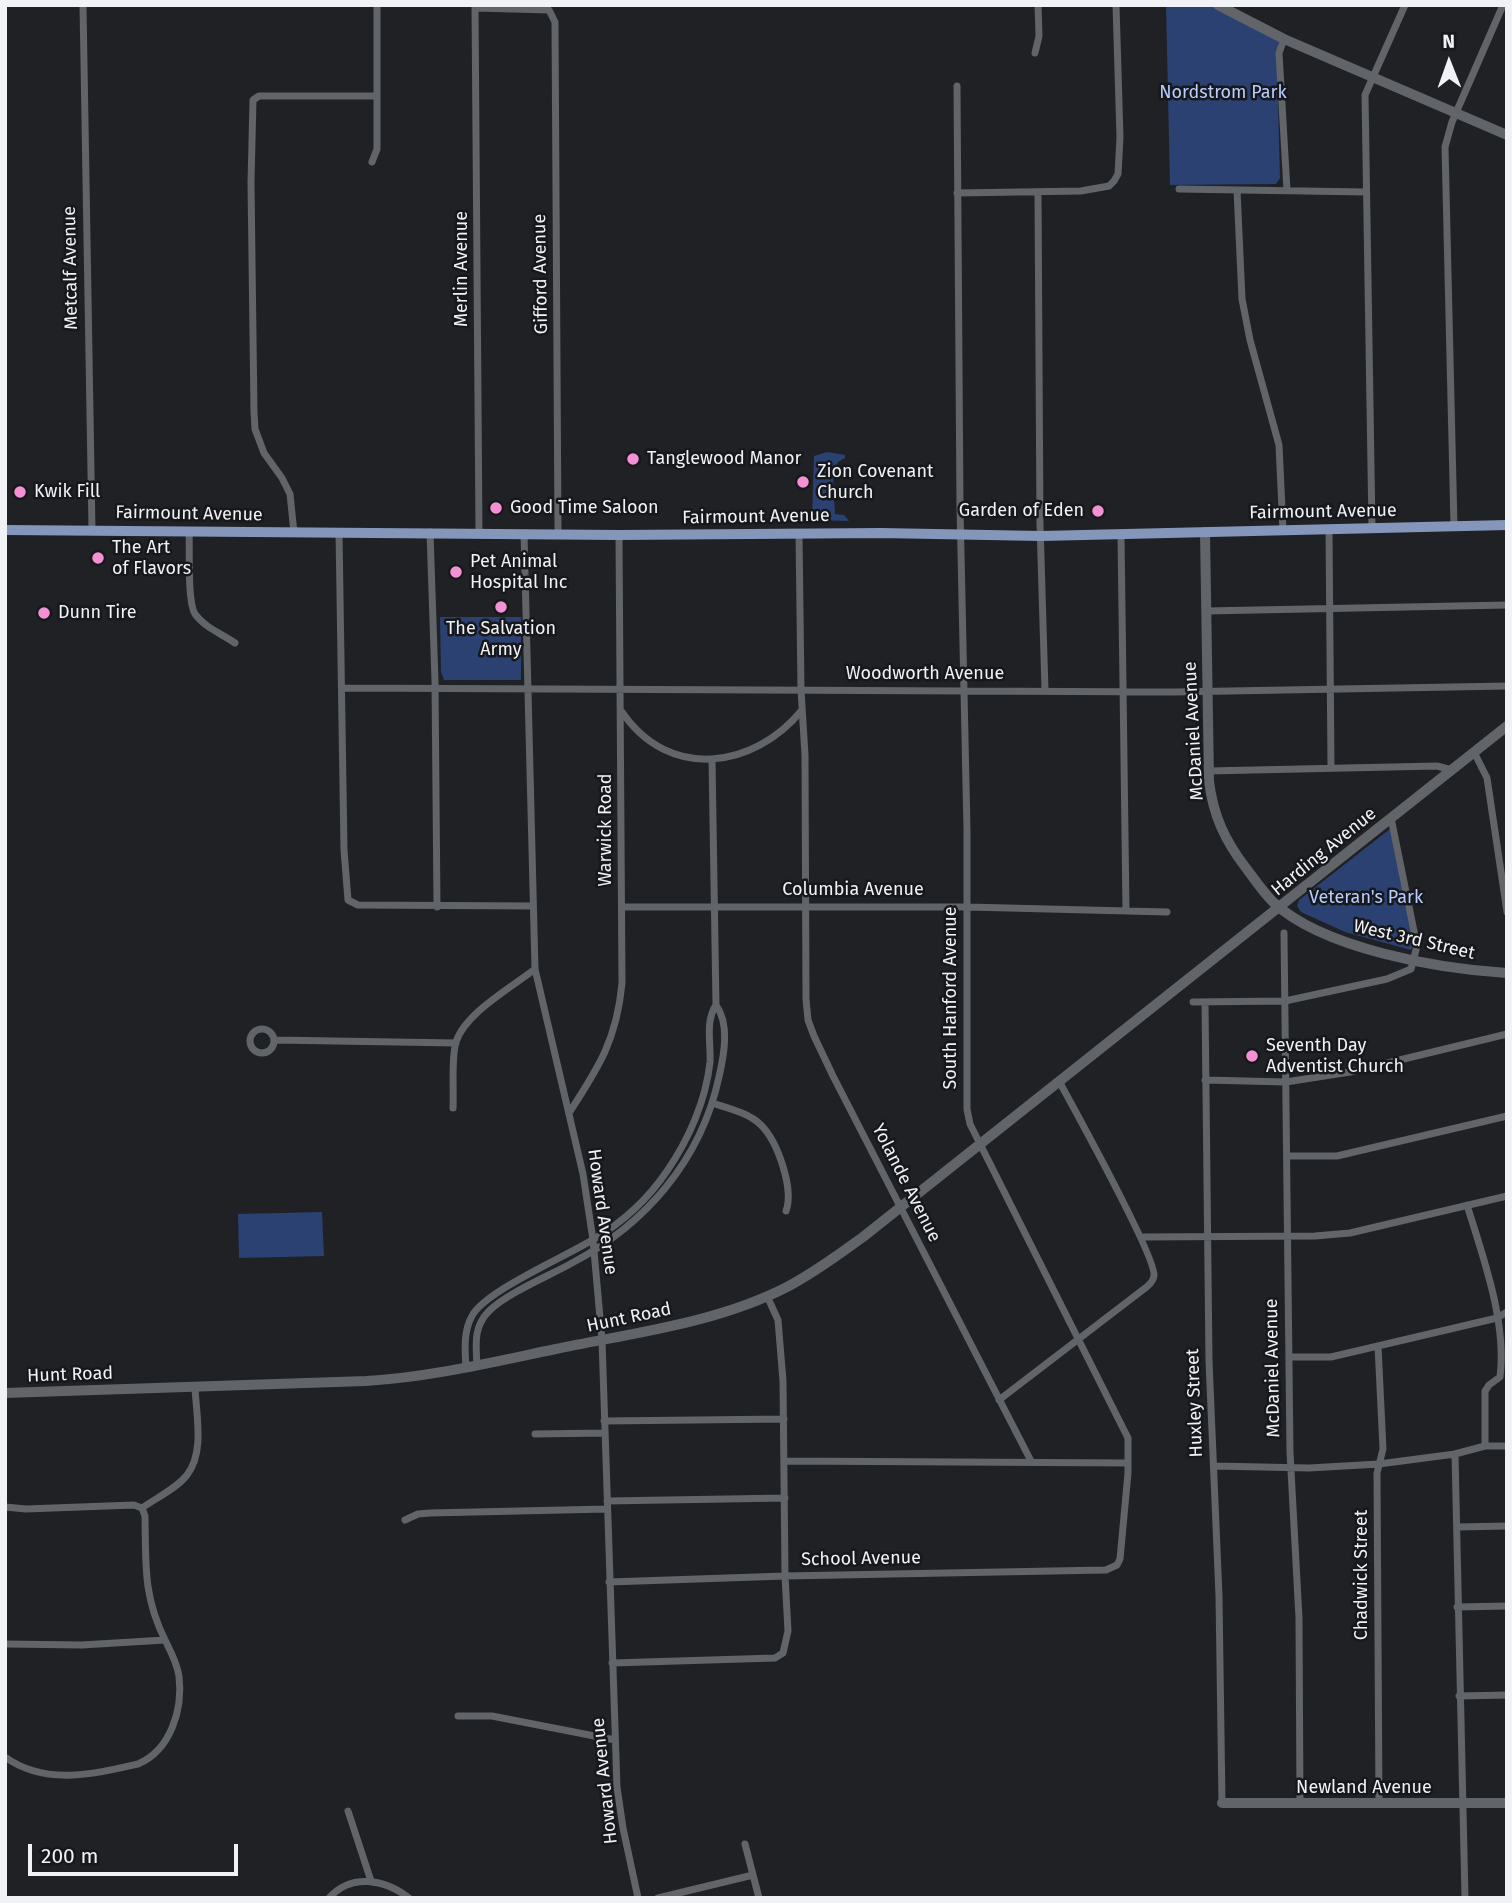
<!DOCTYPE html>
<html>
<head>
<meta charset="utf-8">
<style>
  body { margin:0 }
  #map { position:relative; width:1512px; height:1903px; overflow:hidden; background:#1f2125; font-family:"Fira Sans",sans-serif }
  canvas { display:block }
  .frame { position:absolute; inset:0; border:7px solid #f0f2f5; pointer-events:none }
  .north { position:absolute; left:1414px; top:28px; width:70px; height:70px; -webkit-text-stroke:5px #16181c; paint-order:stroke; rotate:359deg; font-size:19px; font-weight:700; line-height:28px; text-align:center; color:#f0f2f5 }
  .north::after { content:''; display:block; margin:auto; width:24px; height:32px; background:#f0f2f5; clip-path:polygon(50% 0,100% 100%,50% 72%,0 100%) }
  .scale { position:absolute; left:28px; top:1844px; width:210px; height:32px; box-sizing:border-box; border:4px solid #f0f2f5; border-top:0; padding-left:9px; font-size:21px; line-height:24px; white-space:nowrap; color:#f0f2f5; -webkit-text-stroke:5px #16181c; paint-order:stroke }
</style>
</head>
<body>
<div id="map">
<canvas width="1512" height="1903"></canvas>
<div class="frame"></div>
<div class="north">N</div>
<div class="scale">200 m</div>
</div>
<script>
const ctx = document.querySelector('canvas').getContext('2d');
ctx.lineJoin = 'round';
function paint(path, color) { ctx.fillStyle = color; ctx.fill(path, 'evenodd'); }
function stroke(path, color, width, dash) { ctx.strokeStyle = color; ctx.lineWidth = width; ctx.lineCap = dash ? 'butt' : 'round'; ctx.setLineDash(dash || []); ctx.stroke(path); }
function write(font, color, halo, rows, align = 'center') {
  ctx.font = font + ' "Fira Sans",sans-serif'; ctx.lineWidth = 5; ctx.setLineDash([]); ctx.textBaseline = 'middle'; ctx.strokeStyle = halo; ctx.fillStyle = color; for (const [text, x, y, turn = 0] of rows) {
    ctx.save(); ctx.translate(x, y); ctx.rotate((+turn || 0) * Math.PI / 180); ctx.textAlign = isNaN(turn) ? turn : align; if (halo) ctx.strokeText(text, 0, 0); ctx.fillText(text, 0, 0); ctx.restore();
  }
}
const green = new Path2D(`
  M 1166,5 L 1214,5 L 1279,41 L 1277,62 L 1280,178 L 1276,184 L 1170,185 Z
  M 827,452 L 845,455 L 845,458 L 838,462 L 833,479 L 835,514 L 844,515 L 849,521 L 812,520 L 814,456 Z
  M 440,617 L 521,617 L 521,680 L 444,680 L 441,672 Z
  M 1390,829 L 1415,944 L 1411,950 L 1345,932 L 1301,912 L 1297,906 L 1299,900 Z
  M 322,1212 L 324,1256 L 239,1258 L 238,1214 Z`);
const street = new Path2D(`
  M 83,5 L 92,530
  M 475,5 L 479,533
  M 475,8 L 549,10 L 555,22 L 558,534
  M 1284,39 L 1279,53 L 1287,190
  M 1035,53 L 1039,36 L 1038,5
  M 372,162 L 377,149 L 377,5
  M 1179,189 L 1366,192
  M 1237,190 L 1242,299 L 1250,340 L 1279,445 L 1283,531
  M 957,193 L 1081,191 L 1109,186 L 1114,181 L 1118,174 L 1120,137 L 1116,5
  M 1038,193 L 1040,524 L 1045,690
  M 1454,526 L 1445,147 L 1452,122 L 1503,5
  M 1329,529 L 1331,768
  M 1372,529 L 1365,95 L 1405,5
  M 189,531 C 190,549 187,601 195,614 C 204,627 222,634 235,643
  M 339,532 L 344,850 L 348,900 L 358,905 L 533,906
  M 430,532 L 435,681 L 437,907
  M 294,533 L 290,494 L 282,478 L 264,453 L 255,429 L 254,412 L 251,182 L 253,100 L 259,96 L 376,96
  M 524,533 L 535,969 L 583,1174 L 593,1240 L 602,1340 L 617,1787 L 623,1828 L 638,1898
  M 799,533 L 801,690 L 805,755 L 806,999 L 808,1020 L 814,1036 L 833,1076 L 1031,1461
  M 1121,535 L 1126,910
  M 1206,611 L 1507,605
  M 342,688 L 1174,692 L 1507,686
  M 622,712 C 669,781 754,769 802,710
  M 1474,752 L 1487,778 L 1507,912
  M 1208,771 L 1437,766 L 1452,770
  M 622,907 L 968,907 L 1167,912
  M 1284,933 L 1290,1452 L 1299,1618 L 1300,1803
  M 1193,1002 L 1285,1001 L 1387,979 L 1411,969 L 1417,946 L 1391,818
  M 1205,1002 L 1209,1361 L 1219,1596 L 1222,1803
  M250 1041a12 12 0 1 1 24 0a12 12 0 1 1-24 0Z
  M 274,1040 L 456,1043
  M 1205,1080 L 1286,1082 L 1350,1072 L 1507,1034
  M 712,1103 C 728,1108 749,1113 761,1125 C 778,1142 794,1189 786,1211
  M 453,1108 C 454,1089 451,1059 456,1042 C 465,1013 512,987 535,969
  M 569,1113 C 599,1067 617,1039 622,983 L 619,535
  M 1287,1156 L 1337,1156 L 1507,1116
  M 1467,1205 C 1483,1257 1507,1322 1500,1377 L 1489,1385 L 1485,1391 L 1485,1446
  M 1141,1237 L 1315,1236 L 1350,1233 L 1507,1196
  M 1378,1346 L 1383,1449 L 1377,1473 L 1379,1804
  M 1289,1357 L 1331,1357 L 1497,1318 L 1507,1312
  M 477,1366 C 476,1345 473,1327 489,1311 C 507,1293 549,1276 572,1263 C 646,1224 701,1160 719,1077 C 724,1055 730,1024 716,1005
  M 466,1368 C 465,1351 463,1332 472,1316 C 485,1291 567,1256 594,1239 C 623,1222 648,1199 667,1171 C 689,1139 706,1100 710,1062 C 711,1042 705,1022 716,1005 L 712,759
  M 999,1400 L 1140,1292 C 1146,1288 1153,1283 1154,1276 C 1157,1258 1073,1107 1059,1081
  M 604,1421 L 784,1419
  M 535,1434 L 605,1433
  M 1455,1454 L 1465,1898
  M 785,1461 L 1128,1463
  M 1214,1466 L 1309,1468 L 1379,1464 L 1455,1454 L 1485,1446 L 1507,1446
  M 607,1501 L 785,1498
  M 5,1507 L 26,1509 L 134,1505 L 142,1508 C 156,1498 176,1489 187,1475 C 205,1452 196,1414 195,1387
  M 142,1508 L 145,1516 C 146,1565 143,1595 165,1640
  M 405,1520 L 418,1514 L 430,1513 L 607,1509
  M 1457,1527 L 1507,1526
  M 609,1582 L 785,1576 L 1106,1570 L 1117,1565 L 1120,1559 L 1128,1473 L 1128,1438 L 970,1124 L 967,1109 L 967,830 L 960,507 L 957,86
  M 1457,1607 L 1507,1606
  M 5,1644 L 82,1645 L 165,1640 C 171,1652 177,1663 179,1676 C 183,1709 171,1750 138,1764 C 94,1774 45,1786 5,1757
  M 612,1663 L 775,1658 L 783,1653 L 788,1631 L 785,1576 L 783,1381 L 778,1320 L 767,1296
  M 1459,1696 L 1507,1695
  M 458,1716 L 492,1716 L 615,1740
  M 348,1811 L 371,1881
  M 745,1844 L 759,1898
  M 329,1898 C 351,1873 385,1879 409,1898
  M 658,1898 L 753,1875`);
const secondary = new Path2D(`
  M 1218,5 L 1284,39 L 1507,135
  M 1205,532 L 1209,781 C 1213,815 1225,841 1246,868 C 1255,880 1263,892 1273,902 C 1323,949 1440,969 1507,973
  M 5,1393 L 366,1381 C 431,1377 493,1362 556,1349 C 633,1333 717,1323 787,1287 C 814,1273 838,1255 863,1237 L 1507,726
  M 1222,1803 L 1507,1803`);
const primary = new Path2D(`
  M 5,530 L 619,535 L 881,533 L 1041,536 L 1507,525`);
const markers = [
  [633,459,7,"#f491d4"],
  [803,482,7,"#f491d4"],
  [20,492,7,"#f491d4"],
  [496,508,7,"#f491d4"],
  [1098,511,7,"#f491d4"],
  [98,558,7,"#f491d4"],
  [456,572,7,"#f491d4"],
  [501,607,7,"#f491d4"],
  [44,613,7,"#f491d4"],
  [1252,1056,7,"#f491d4"]
];
const parkNames = [
  ["Nordstrom Park",1223,93],
  ["Veteran's Park",1366,898]
];
const streetNames = [
  ["Metcalf Avenue",71,268,-91],
  ["Merlin Avenue",462,269,-90],
  ["Gifford Avenue",541,274,-91],
  ["Fairmount Avenue",1323,512,-1],
  ["Fairmount Avenue",189,514,1],
  ["Fairmount Avenue",756,517,-1],
  ["Woodworth Avenue",925,674],
  ["McDaniel Avenue",1194,731,-93],
  ["Warwick Road",606,830,-90],
  ["Harding Avenue",1324,852,-39],
  ["Columbia Avenue",853,890],
  ["West 3rd Street",1414,940,13],
  ["South Hanford Avenue",951,998,-90],
  ["Yolande Avenue",906,1183,63],
  ["Howard Avenue",602,1212,82],
  ["Hunt Road",629,1318,-12],
  ["McDaniel Avenue",1273,1368,-91],
  ["Hunt Road",70,1375,-2],
  ["Huxley Street",1195,1403,-92],
  ["School Avenue",861,1559,-1],
  ["Chadwick Street",1362,1575,-90],
  ["Howard Avenue",605,1781,-96],
  ["Newland Avenue",1364,1788]
];
const poiNames = [
  ["Tanglewood Manor",647,459],
  ["Zion Covenant",817,472],
  ["Church",817,493],
  ["Kwik Fill",34,492],
  ["Good Time Saloon",510,508],
  ["Garden of Eden",1084,511,"right"],
  ["The Art",112,548],
  ["of Flavors",112,569],
  ["Pet Animal",470,562],
  ["Hospital Inc",470,583],
  ["Dunn Tire",58,613],
  ["The Salvation",501,629,"center"],
  ["Army",501,650,"center"],
  ["Seventh Day",1266,1046],
  ["Adventist Church",1266,1067]
];
paint(green, '#2b4172');
stroke(street, '#616468', 7);
stroke(secondary, '#616468', 10);
stroke(primary, '#8596bb', 10);
for (const [x, y, r, color] of markers) { const dot = new Path2D(); dot.arc(x, y, r, 0, 2 * Math.PI); ctx.fillStyle = color; ctx.fill(dot); stroke(dot, '#16181c', 2.5); }
write('18px', '#b7cefe', '#16181c', parkNames);
write('18px', '#f0f2f5', '#16181c', streetNames);
write('18px', '#f0f2f5', '#16181c', poiNames, 'left');
</script>
</body>
</html>
